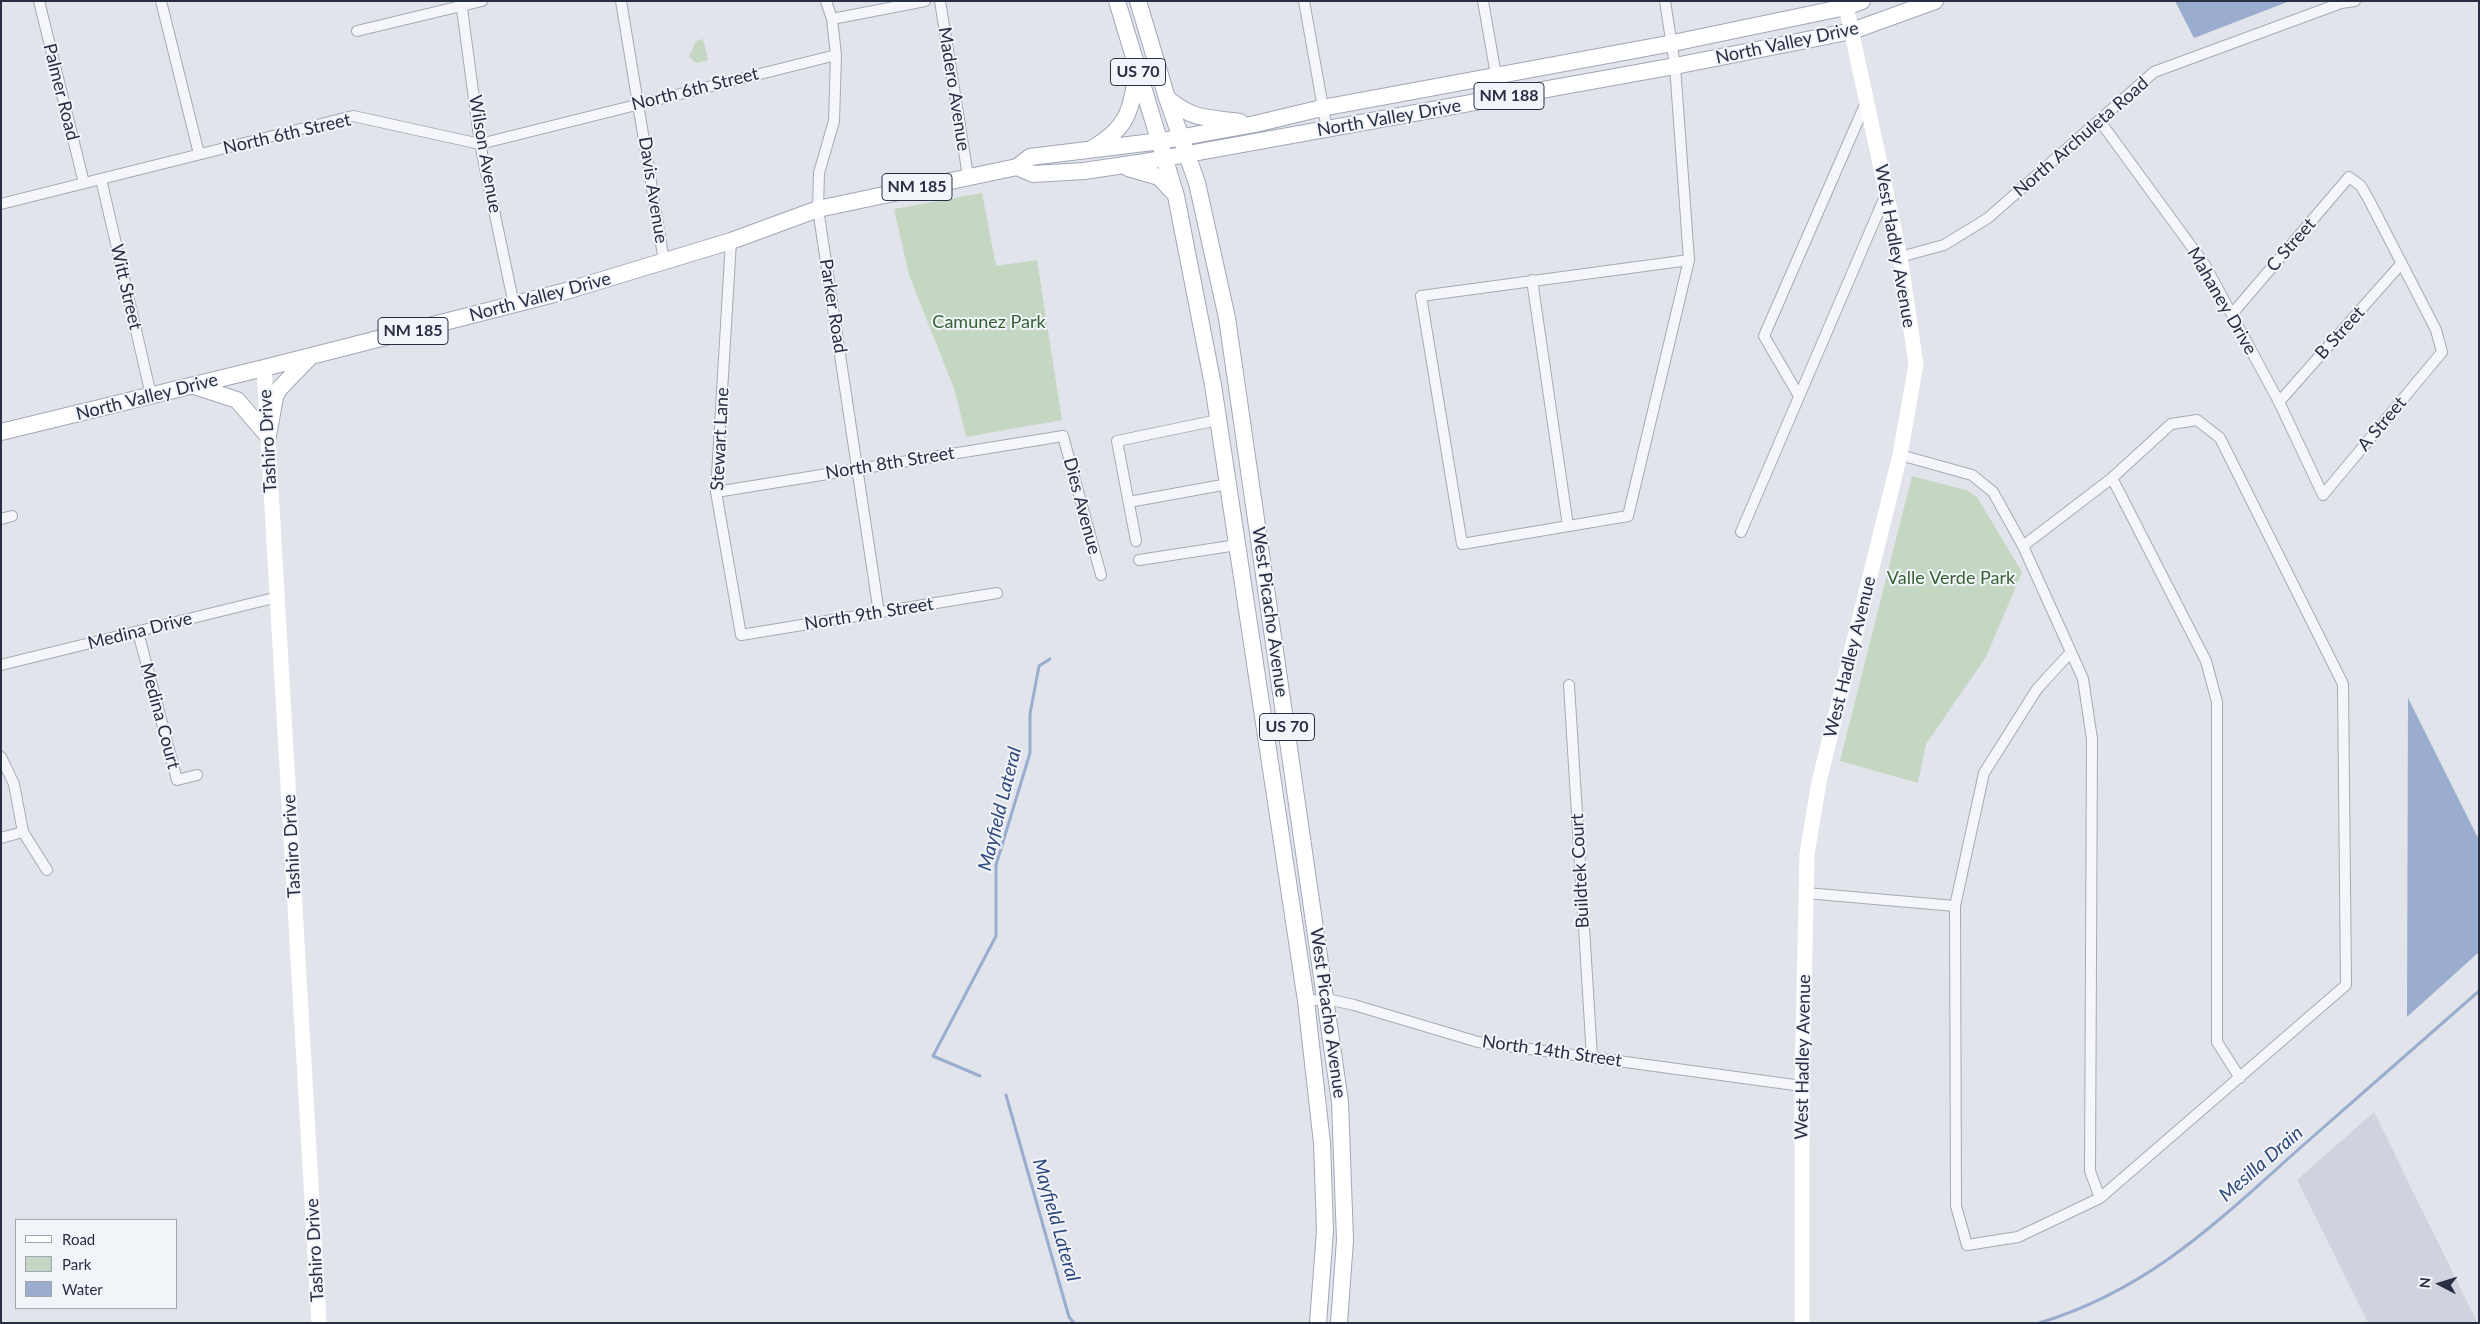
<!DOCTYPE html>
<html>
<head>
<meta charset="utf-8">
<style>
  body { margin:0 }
  #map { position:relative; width:2480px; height:1324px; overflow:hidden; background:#e2e4eb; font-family:Lato,sans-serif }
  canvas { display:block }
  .frame { position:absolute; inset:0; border:2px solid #282f45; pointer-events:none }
  .legend { position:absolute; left:15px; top:1219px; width:162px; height:90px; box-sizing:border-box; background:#f1f4f8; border:1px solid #a1a5b0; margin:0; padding:6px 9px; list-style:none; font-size:15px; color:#282f45 }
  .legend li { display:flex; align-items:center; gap:10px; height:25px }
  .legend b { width:25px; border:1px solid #a1a5b0 }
  .north { position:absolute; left:2415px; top:1259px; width:50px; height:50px; -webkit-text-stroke:4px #f1f4f8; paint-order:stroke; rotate:275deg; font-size:14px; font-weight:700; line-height:20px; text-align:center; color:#282f45 }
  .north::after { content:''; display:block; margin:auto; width:18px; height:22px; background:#282f45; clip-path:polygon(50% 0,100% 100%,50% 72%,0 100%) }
</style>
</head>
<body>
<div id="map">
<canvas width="2480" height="1324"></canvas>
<div class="frame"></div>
<ul class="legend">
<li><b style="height:6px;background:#fff"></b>Road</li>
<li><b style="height:14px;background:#c5d6c2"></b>Park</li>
<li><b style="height:14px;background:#9aadce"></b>Water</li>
</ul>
<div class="north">N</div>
</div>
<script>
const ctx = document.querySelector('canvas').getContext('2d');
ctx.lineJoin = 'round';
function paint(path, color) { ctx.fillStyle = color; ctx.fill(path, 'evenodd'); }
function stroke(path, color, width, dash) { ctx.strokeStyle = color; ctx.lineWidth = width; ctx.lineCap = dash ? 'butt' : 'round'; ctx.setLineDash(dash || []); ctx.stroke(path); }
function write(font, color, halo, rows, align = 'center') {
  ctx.font = font + ' Lato,sans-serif'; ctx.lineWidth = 4; ctx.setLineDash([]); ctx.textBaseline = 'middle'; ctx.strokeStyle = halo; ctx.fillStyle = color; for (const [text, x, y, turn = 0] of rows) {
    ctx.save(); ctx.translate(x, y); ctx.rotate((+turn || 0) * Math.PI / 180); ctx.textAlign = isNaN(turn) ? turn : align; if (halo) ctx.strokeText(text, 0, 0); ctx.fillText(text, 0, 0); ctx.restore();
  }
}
const built = new Path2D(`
  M 2374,1112 L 2477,1322 L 2368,1323 L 2297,1180 Z`);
const green = new Path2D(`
  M 703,39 L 708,60 L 696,63 L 689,57 L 696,41 Z
  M 982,193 L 996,266 L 1037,260 L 1062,420 L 966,437 L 955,391 L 909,275 L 894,209 Z
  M 1912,476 L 1966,490 L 1977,497 L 2022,572 L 1986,657 L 1926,744 L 1918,783 L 1840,761 Z`);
const water = new Path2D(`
  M 2175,1 L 2290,1 L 2194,38 Z
  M 2408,698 L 2479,840 L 2479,952 L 2407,1017 Z`);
const stream = new Path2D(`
  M 980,1076 L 933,1056 L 996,936 L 996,865 L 1030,753 L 1030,714 L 1039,666 L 1050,659
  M 1006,1095 L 1069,1317 L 1074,1323
  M 2039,1323 C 2149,1290 2217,1222 2300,1148 C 2360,1096 2419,1043 2479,991`);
const street = new Path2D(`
  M 39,1 L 84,183
  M 161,1 L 199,154
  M 461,1 L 480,144 L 514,305
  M 621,1 L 664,261
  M 826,1 L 832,19 L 836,55 L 834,121 L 819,173 L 818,209 L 879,613
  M 940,1 L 968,176
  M 1304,1 L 1327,130
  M 1483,1 L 1500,98
  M 1665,1 L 1675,66 L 1689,260 L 1628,516 L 1462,544 L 1421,296 L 1689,260
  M 832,19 L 925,1
  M 357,31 L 482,1
  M 2099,120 L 2205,265 L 2279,402 L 2323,495 L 2442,352 L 2436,330 L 2369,200 L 2361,186 L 2349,177 L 2232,314
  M 101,179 L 151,395
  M 1,204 L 353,116 L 480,144 L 836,55
  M 731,241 L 716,492 L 741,635 L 997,593
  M 1900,257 L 1944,245 L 1988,218 L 2154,72 L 2341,3 L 2355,1
  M 1532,280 L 1568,526
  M 1799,396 L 1764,336 L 1867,100
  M 2279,402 L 2401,264
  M 1900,455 L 1972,475 L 1993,492 L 2023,546
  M 2112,478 L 2206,661 L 2217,702 L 2217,1042 L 2240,1078
  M 716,492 L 1063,436 L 1101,575
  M 1129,502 L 1228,484
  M 1,519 L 12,516
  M 1741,532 L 1886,194
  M 1136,541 L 1117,441 L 1218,420
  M 1139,560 L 1237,545
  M 138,632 L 177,780 L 197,775
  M 2071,652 L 2023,546 L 2112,478 L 2171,424 L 2197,420 L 2220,438 L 2343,684 L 2346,985 L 2100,1198 L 2018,1237 L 1967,1245 L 1956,1206 L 1955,906 L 1984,773 L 2037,689 L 2071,652 L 2083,679 L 2092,739 L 2090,1171 L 2100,1198
  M 1,665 L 278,597
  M 1569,685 L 1592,1057
  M 1,757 L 14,784 L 23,832 L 47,870
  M 1,838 L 23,832
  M 1806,893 L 1955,906
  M 1306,1001 L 1327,999 L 1354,1005 L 1478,1042 L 1802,1086`);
const secondary = new Path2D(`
  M 264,368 L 319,1323
  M 1802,1323 L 1802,1086 L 1807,854 L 1819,782 L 1900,455 L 1916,364 L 1900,257 L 1845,1`);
const primary = new Path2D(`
  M 1117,1 L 1176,196 L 1213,385 L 1306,1001 L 1322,1143 L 1325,1231 L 1318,1323
  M 1138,1 L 1167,98 L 1197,183 L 1227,318 L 1340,1102 L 1345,1240 L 1339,1323
  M 1168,99 C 1195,121 1208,117 1240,122
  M 1093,148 C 1126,129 1132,111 1136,74
  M 1017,167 L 1033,174 L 1084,171 L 1138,163 L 1675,66 L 1852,31 L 1935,1
  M 1128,168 L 1159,177 L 1175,194
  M 194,386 L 237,400 L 268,436
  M 1,432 L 264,368 L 566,291 L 731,241 L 818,209 L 1017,167 L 1030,157 L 1161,141 L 1255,124 L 1322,108 L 1673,43 L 1846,7 L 1862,1
  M 268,436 L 275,397 L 279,389 L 310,357`);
const shields = [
  [1138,72,55],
  [1509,96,70],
  [917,187,70],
  [413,331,70],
  [1287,727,55]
];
const shieldNames = [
  ["US 70",1138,72],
  ["NM 188",1509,96],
  ["NM 185",917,187],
  ["NM 185",413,331],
  ["US 70",1287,727]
];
const streetNames = [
  ["North Valley Drive",1787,43,-12],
  ["North 6th Street",695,89,-14],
  ["Madero Avenue",954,89,81],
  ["Palmer Road",61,92,76],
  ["North Valley Drive",1389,118,-10],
  ["North 6th Street",287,134,-13],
  ["North Archuleta Road",2081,137,-41],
  ["Wilson Avenue",485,154,80],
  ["Davis Avenue",653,190,81],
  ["C Street",2291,245,-49],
  ["West Hadley Avenue",1895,246,80],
  ["Witt Street",126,287,77],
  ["North Valley Drive",540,297,-15],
  ["Mahaney Drive",2222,301,60],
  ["Parker Road",833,306,81],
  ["B Street",2340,333,-48],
  ["North Valley Drive",147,397,-14],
  ["A Street",2382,424,-50],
  ["Stewart Lane",720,439,-87],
  ["Tashiro Drive",268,441,-93],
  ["North 8th Street",890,463,-9],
  ["Dies Avenue",1082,506,75],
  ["West Picacho Avenue",1270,612,82],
  ["North 9th Street",869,614,-9],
  ["Medina Drive",140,631,-14],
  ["West Hadley Avenue",1850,657,-76],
  ["Medina Court",160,716,75],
  ["Tashiro Drive",292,846,-93],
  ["Buildtek Court",1580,871,-93],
  ["West Picacho Avenue",1328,1013,82],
  ["North 14th Street",1552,1051,8],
  ["West Hadley Avenue",1803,1057,-89],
  ["Tashiro Drive",315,1250,-93]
];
const parkNames = [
  ["Camunez Park",989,322],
  ["Valle Verde Park",1951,578]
];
const waterNames = [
  ["Mayfield Lateral",1000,809,-76],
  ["Mesilla Drain",2261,1164,-41],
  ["Mayfield Lateral",1056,1220,74]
];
paint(built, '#cfd3dd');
paint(green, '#c5d6c2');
paint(water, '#9aadce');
stroke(stream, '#9aadce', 3);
stroke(street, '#a6aab6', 12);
stroke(primary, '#a0a7b8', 18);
stroke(street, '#f5f6f9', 10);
stroke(secondary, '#fff', 15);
stroke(primary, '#fff', 16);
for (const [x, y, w] of shields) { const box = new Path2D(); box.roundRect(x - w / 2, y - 13.5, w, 27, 4); ctx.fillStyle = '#f1f4f8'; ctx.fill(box); stroke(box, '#282f45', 1); }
write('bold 16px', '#282f45', null, shieldNames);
write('18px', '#282f45', '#f1f4f8', streetNames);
write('18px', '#386234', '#f1f4f8', parkNames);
write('italic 19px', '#2f487c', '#f1f4f8', waterNames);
</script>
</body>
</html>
